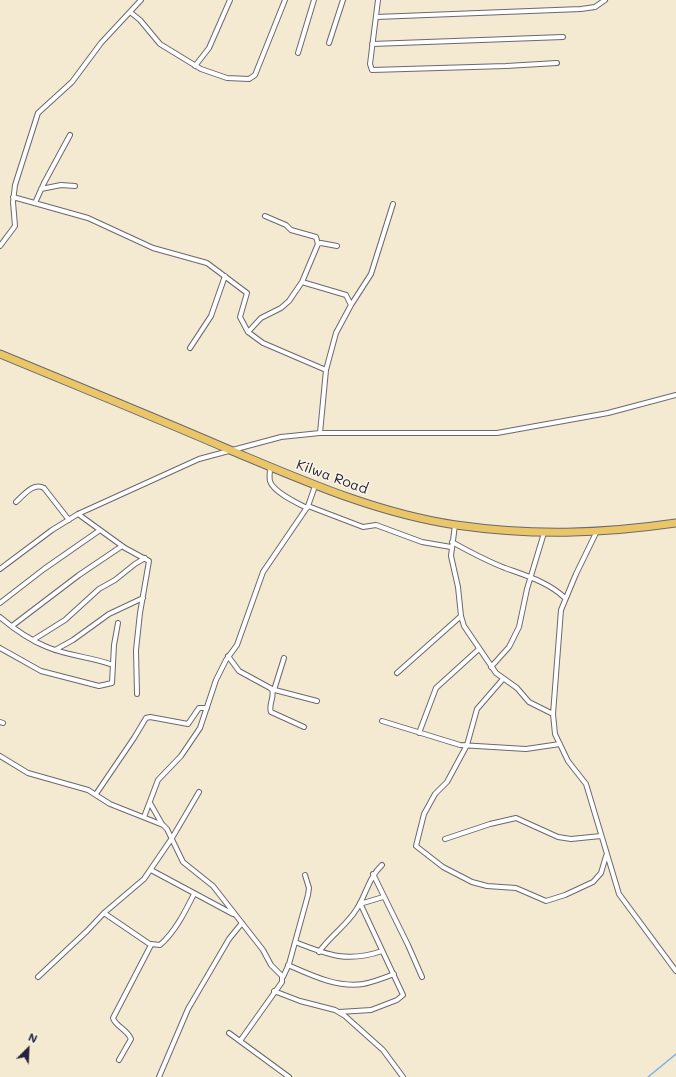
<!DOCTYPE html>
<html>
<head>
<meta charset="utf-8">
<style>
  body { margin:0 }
  #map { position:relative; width:676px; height:1077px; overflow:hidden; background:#f3ead1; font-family:Mali,sans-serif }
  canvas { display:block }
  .north { position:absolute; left:8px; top:1029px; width:40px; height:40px; -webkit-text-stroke:3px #fcf5e5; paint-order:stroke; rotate:24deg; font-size:11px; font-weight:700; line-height:16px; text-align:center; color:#22223b }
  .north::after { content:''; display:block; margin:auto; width:14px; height:18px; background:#22223b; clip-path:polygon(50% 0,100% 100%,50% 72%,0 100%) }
</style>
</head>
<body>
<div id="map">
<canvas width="676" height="1077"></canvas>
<div class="north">N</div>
</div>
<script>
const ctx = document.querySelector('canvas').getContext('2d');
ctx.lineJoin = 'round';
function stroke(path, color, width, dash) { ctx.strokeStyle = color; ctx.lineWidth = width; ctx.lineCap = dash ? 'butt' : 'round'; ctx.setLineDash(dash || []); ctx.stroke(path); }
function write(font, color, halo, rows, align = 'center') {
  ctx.font = font + ' Mali,sans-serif'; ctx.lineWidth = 3; ctx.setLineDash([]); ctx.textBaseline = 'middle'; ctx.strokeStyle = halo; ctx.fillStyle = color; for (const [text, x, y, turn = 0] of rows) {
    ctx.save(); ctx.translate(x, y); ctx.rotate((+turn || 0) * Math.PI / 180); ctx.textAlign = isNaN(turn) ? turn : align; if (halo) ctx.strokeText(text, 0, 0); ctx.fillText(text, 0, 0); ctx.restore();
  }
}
const stream = new Path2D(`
  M 648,1077 L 676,1054`);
const minor = new Path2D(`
  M 378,0 L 370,64 L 372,70 L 506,66 L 557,63
  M 130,12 L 140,20 L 160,44 L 201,69 L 227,78 L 249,79 L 255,75 L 285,0
  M 376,17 L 581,9 L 595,7 L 605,0
  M 329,43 L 343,0
  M 372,44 L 563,37
  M 298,53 L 314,0
  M 195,66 L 209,48 L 230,0
  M 41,189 L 61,185 L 75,186
  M 13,197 L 88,218 L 153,248 L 207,263 L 247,293 L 240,317 L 248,332 L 263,343 L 326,370
  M 35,203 L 44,183 L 70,135
  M 265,216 L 286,225 L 291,230 L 316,237 L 318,244
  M 0,246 L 15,226 L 13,202 L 15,185 L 38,113 L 72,82 L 101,43 L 141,0
  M 302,282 L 346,295 L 351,305
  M 248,332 L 261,318 L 281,308 L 289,301 L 302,282 L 318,244 L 321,243 L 337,246
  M 190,348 L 211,316 L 225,276
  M 320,433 L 326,370 L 336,333 L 351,305 L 371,274 L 393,204
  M 270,468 C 270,472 269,478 270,481 C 273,492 297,503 307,508
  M 16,502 C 24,495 33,482 44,488 L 69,520
  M 308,506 L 363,527 L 376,525 L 422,542 L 451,547
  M 78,514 L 125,548 L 149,561 L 140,613 L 136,650 L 137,694
  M 455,525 L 451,556 L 458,587 L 461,616 L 464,626 L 496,673 L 517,688 L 529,702 L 553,714
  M 596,533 L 576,574 L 561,610 L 553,714 L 555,734 L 568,761 L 586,784 L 619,894 L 676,971
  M 452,542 C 470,552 487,561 505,568 C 527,576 548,582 565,598
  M 0,569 L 52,530 L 78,514 L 199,459 L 281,437 L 320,433 L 497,433 L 608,413 L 676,395
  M 0,603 L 44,569 L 100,530
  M 0,617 C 14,629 30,640 47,647 C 68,656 92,657 113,665
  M 12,626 L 79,575 L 122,546
  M 33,640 L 65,620 L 99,589 L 115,580 L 135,564 L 145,558
  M 0,648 L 41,671 L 99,686 L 112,683 L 114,645 L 118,623
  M 55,650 L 73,640 L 109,614 L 143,598
  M 228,656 L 239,671 L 272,689 C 275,697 268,705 271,712 L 304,727
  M 491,667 L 509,647 L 519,627 L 527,589 L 544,533
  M 397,673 L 461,616
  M 503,679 L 477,709 L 467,745 L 447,782 L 435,794 L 424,814 L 416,846 L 443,867 L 472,882 L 487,886 L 516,888 L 546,901 L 565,895 L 593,882 L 601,873 L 606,856
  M 271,689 L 317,701
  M 274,690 L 284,658
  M 382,721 L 460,745 L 526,749 L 560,744
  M 0,722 L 3,723
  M 419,733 L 436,688 L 479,649
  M 0,756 L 28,773 L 88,790 L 110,804 L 163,825 L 167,829 L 183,862 L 213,886 L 263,950 L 271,965 L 282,976 L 282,982 L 240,1041
  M 96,794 L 134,738 L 146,718 L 150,717 L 188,724 L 199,708 L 207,708
  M 150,803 L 162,824
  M 144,817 L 158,780 L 181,756 L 200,728 L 216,680 L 226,660 L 237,645 L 263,572 L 308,506 L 315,486
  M 445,839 L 490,824 L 516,818 L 558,837 L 571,839 L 601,836
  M 151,870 L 233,914
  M 373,874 L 408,945 L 422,977
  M 360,904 L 383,897
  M 104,913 L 151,945 L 113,1018 C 115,1026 127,1029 131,1039 L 119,1060
  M 295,942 C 328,955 347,963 382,951
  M 151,944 L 160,945 C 175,932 185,912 194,894
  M 319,952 C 330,936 346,926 356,910 C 366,896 368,878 382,865
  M 288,965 C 311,975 337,988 363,984 C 374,982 384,978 394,974
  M 38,977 L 87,931 L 104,913 L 144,879 L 172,838 L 199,792
  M 283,977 L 289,964 L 308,895 L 309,888 L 305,875
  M 274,991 L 300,1001 L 335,1010 L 345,1016 L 383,1050 L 403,1077
  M 339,1012 L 371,1010 L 397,1000 L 403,995 L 360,903
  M 229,1033 L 289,1077
  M 159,1077 L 188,1009 L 229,939 L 242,923`);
const trunk = new Path2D(`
  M 0,354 C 77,386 154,417 230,450 C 304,481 376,513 456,525 C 533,536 600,534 676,523`);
const streetNames = [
  ["Kilwa Road",332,477,20]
];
stroke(stream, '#7eb1eb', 1.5);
stroke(minor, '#6b6870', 6);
stroke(trunk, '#6b6870', 9);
stroke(minor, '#fff', 4);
stroke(trunk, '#ebc669', 7);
write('14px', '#22223b', '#fcf5e5', streetNames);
</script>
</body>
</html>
